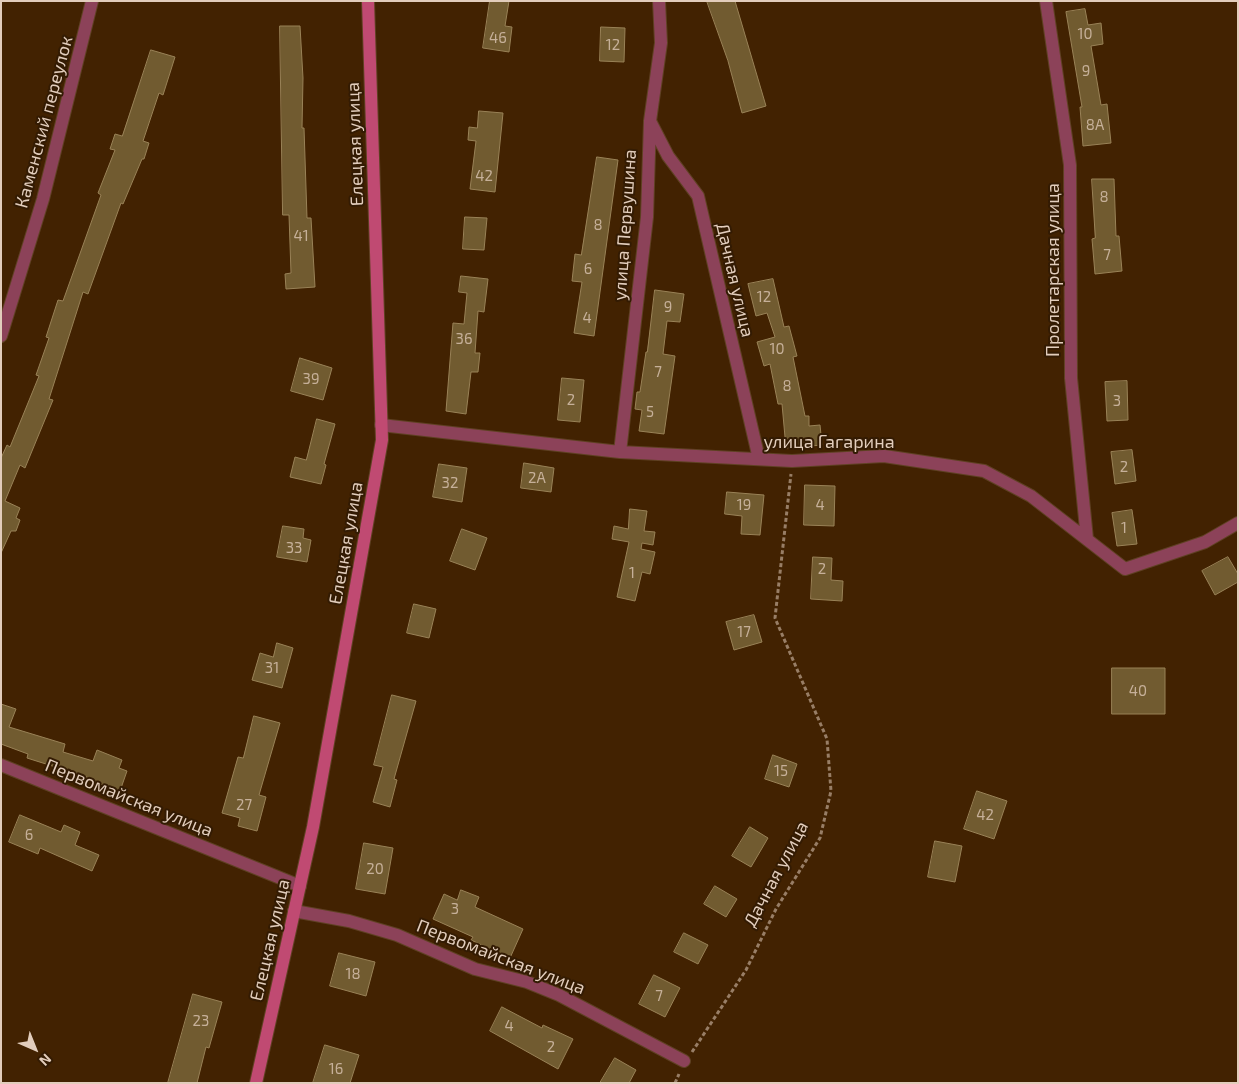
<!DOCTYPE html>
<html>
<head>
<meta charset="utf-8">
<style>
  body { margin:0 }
  #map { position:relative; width:1239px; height:1084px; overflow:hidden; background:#422201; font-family:"Exo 2",sans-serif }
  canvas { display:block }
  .frame { position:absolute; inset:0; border:2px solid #e2cdbc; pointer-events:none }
  .north { position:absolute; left:10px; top:1024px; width:50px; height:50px; -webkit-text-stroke:4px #331b03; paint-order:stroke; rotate:136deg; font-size:14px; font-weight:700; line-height:20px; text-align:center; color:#e2cdbc }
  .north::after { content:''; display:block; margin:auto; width:18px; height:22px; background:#e2cdbc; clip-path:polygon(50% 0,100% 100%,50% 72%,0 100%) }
</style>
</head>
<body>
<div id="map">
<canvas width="1239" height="1084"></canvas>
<div class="frame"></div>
<div class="north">N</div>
</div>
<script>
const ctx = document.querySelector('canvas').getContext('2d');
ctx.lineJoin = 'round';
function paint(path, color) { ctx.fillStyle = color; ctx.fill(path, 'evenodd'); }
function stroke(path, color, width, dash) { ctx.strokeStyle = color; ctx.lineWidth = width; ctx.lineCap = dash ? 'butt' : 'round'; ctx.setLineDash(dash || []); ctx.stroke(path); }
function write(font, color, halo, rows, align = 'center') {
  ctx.font = font + ' "Exo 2",sans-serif'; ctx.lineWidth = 4; ctx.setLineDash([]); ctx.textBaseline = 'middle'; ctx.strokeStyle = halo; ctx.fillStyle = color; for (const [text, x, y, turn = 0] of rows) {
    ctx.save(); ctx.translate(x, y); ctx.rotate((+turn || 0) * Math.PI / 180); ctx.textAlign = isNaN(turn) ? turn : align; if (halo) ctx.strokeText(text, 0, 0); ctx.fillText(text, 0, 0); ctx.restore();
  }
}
const building = new Path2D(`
  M 490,1 L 509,1 L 505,26 L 512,27 L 509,52 L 483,48 Z
  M 707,1 L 735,1 L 766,106 L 742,113 L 728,61 Z
  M 1085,9 L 1088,25 L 1101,23 L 1103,44 L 1091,46 L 1101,105 L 1107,104 L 1111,143 L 1083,146 L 1080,107 L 1082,107 L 1066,12 Z
  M 280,26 L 300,26 L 303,78 L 302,128 L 304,128 L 307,218 L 311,218 L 315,287 L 286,289 L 285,274 L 291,273 L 289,215 L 283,215 Z
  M 601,27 L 625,28 L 624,62 L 600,61 Z
  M 151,50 L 175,57 L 163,95 L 159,93 L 143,141 L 149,143 L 144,159 L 142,159 L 123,204 L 121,203 L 88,294 L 83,292 L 49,399 L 53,400 L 25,468 L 20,465 L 5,501 L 20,508 L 16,518 L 20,520 L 16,531 L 11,531 L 1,553 L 1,458 L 7,445 L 10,447 L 39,376 L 36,375 L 49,338 L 46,337 L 58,300 L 63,301 L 101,195 L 98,193 L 115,150 L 110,149 L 115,134 L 122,136 Z
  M 479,111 L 503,113 L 495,192 L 470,189 L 476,141 L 468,140 L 469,127 L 477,128 Z
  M 597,157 L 618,160 L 594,336 L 574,333 L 582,282 L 572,281 L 575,254 L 581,255 Z
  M 1092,179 L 1114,179 L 1116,236 L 1119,236 L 1122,271 L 1095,274 L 1092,239 L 1095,238 Z
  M 465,217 L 487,218 L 484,250 L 463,249 Z
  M 461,276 L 488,279 L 484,312 L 478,311 L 475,353 L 480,353 L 478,372 L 471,372 L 466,414 L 446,411 L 453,323 L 464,324 L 467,293 L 459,292 Z
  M 773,279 L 784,327 L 789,326 L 797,356 L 793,357 L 805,416 L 809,416 L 809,426 L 820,425 L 822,445 L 786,448 L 782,404 L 778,404 L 770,364 L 764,366 L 757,342 L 775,337 L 767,313 L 756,316 L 748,284 Z
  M 655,290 L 684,294 L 680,322 L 667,321 L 663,354 L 675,356 L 664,434 L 639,431 L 642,410 L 635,409 L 637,392 L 640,392 L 646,352 L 647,352 Z
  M 300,358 L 332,368 L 323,400 L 291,391 Z
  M 562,378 L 584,380 L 580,422 L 558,420 Z
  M 1127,381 L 1128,420 L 1107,421 L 1105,382 Z
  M 317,419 L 335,424 L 324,464 L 326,465 L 321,484 L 290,477 L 295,457 L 306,460 Z
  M 1132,450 L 1136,481 L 1115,484 L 1111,452 Z
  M 524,463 L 554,468 L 551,492 L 521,488 Z
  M 439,464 L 467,468 L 462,502 L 433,497 Z
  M 805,485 L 835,486 L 834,526 L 804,525 Z
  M 727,492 L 764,495 L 760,535 L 741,534 L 742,516 L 725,514 Z
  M 630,509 L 647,511 L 644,531 L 655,532 L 653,545 L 642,543 L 641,549 L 655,552 L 650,574 L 642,572 L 635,601 L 617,597 L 629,542 L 612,539 L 614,526 L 628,529 Z
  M 1132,510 L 1137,544 L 1117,546 L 1112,513 Z
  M 283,526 L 304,529 L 303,538 L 311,540 L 307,562 L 277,557 Z
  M 462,529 L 487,538 L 475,570 L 450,561 Z
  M 813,557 L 832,558 L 831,580 L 843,581 L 842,601 L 811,599 Z
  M 1228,557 L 1238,574 L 1238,582 L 1215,595 L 1202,571 Z
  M 414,604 L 436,609 L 429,638 L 407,633 Z
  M 754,615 L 762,642 L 734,650 L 726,622 Z
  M 277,643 L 293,648 L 282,688 L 252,680 L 260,653 L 273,657 Z
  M 1112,668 L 1165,668 L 1165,714 L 1112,714 Z
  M 392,695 L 416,701 L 394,779 L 397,780 L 390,807 L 373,802 L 383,767 L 374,765 Z
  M 1,704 L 16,709 L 9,727 L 65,744 L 63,752 L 93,761 L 97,750 L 122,760 L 119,768 L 127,771 L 120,791 L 86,779 L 87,777 L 27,758 L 28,754 L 1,744 Z
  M 254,716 L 280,723 L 259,795 L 266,797 L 257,831 L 238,826 L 240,818 L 222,813 L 238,757 L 243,758 Z
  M 773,755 L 797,764 L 789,787 L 765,779 Z
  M 977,791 L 1007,801 L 994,839 L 964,829 Z
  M 20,815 L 61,832 L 64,825 L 80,832 L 75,845 L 99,855 L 92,871 L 40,848 L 38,854 L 9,842 Z
  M 750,827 L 768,838 L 751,867 L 732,856 Z
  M 935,841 L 962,846 L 955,882 L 928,877 Z
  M 364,843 L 393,848 L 385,894 L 356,889 Z
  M 715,886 L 737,899 L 726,917 L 704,904 Z
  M 461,890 L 479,897 L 475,907 L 523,929 L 510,958 L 471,940 L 473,937 L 433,919 L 444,894 L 457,900 Z
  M 684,933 L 708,945 L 698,964 L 674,952 Z
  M 339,953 L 375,962 L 366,996 L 330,986 Z
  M 654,975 L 680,988 L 665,1017 L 639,1004 Z
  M 193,994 L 222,1002 L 209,1048 L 206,1047 L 197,1083 L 168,1083 Z
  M 502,1007 L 542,1028 L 543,1025 L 573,1039 L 558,1069 L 490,1031 Z
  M 325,1045 L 359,1055 L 350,1083 L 313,1083 Z
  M 615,1058 L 636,1070 L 629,1083 L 600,1083 Z`);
const path = new Path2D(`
  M 692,1052 L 746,970 L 776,909 L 820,838 L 831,791 L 827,739 L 775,618 L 791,474
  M 675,1083 L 679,1074`);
const minor = new Path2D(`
  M 1046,1 L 1070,165 L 1071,378 L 1087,539
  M 651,123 L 668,156 L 698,196 L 759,459
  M 1,336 L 43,199 L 92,1
  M 381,425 L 620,452 L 792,461 L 884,456 L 984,471 L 1031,496 L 1125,569 L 1205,542 L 1238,523
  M 620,452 L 647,217 L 650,121 L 661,43 L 659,1
  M 1,765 L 300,886
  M 294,911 L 349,921 L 397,935 L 475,969 L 527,982 L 559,995 L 684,1061`);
const secondary = new Path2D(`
  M 256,1083 L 313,827 L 382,440 L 368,1`);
const numberNames = [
  ["10",1085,34],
  ["46",498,38],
  ["12",613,45],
  ["9",1086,71],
  ["8А",1095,125],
  ["42",484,176],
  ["8",1104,197],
  ["8",598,225],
  ["41",301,236],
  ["7",1107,255],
  ["6",588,269],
  ["12",764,297],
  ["9",668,307],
  ["4",587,318],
  ["36",464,339],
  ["10",777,349],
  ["7",658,372],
  ["39",311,379],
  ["8",787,386],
  ["2",571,400],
  ["3",1117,401],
  ["5",650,412],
  ["2",1124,467],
  ["2А",537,478],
  ["32",450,483],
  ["19",744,505],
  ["4",820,505],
  ["1",1124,528],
  ["33",294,548],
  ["2",822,569],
  ["1",632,573],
  ["17",744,632],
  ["31",272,668],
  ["40",1138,691],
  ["15",781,771],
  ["27",244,805],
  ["42",985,815],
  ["6",29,835],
  ["20",375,869],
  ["3",455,909],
  ["18",353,974],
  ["7",659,996],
  ["23",201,1021],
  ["4",509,1026],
  ["2",551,1047],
  ["16",336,1069]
];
const streetNames = [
  ["Каменский переулок",44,122,-75],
  ["Елецкая улица",355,144,-92],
  ["улица Первушина",625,225,-86],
  ["Пролетарская улица",1053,270,-90],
  ["Дачная улица",735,280,77],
  ["улица Гагарина",829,442],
  ["Елецкая улица",346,543,-80],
  ["Первомайская улица",129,798,22],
  ["Дачная улица",776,874,-62],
  ["Елецкая улица",270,940,-77],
  ["Первомайская улица",501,957,21]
];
paint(building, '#715b30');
stroke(building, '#998257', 1);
stroke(minor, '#5f4123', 14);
stroke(secondary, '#5f4123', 14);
stroke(path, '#987e66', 3, [4, 2.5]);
stroke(minor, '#8c4259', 12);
stroke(secondary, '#c04a72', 12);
write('15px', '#c6b099', null, numberNames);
write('18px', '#e2cdbc', '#331b03', streetNames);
</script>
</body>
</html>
